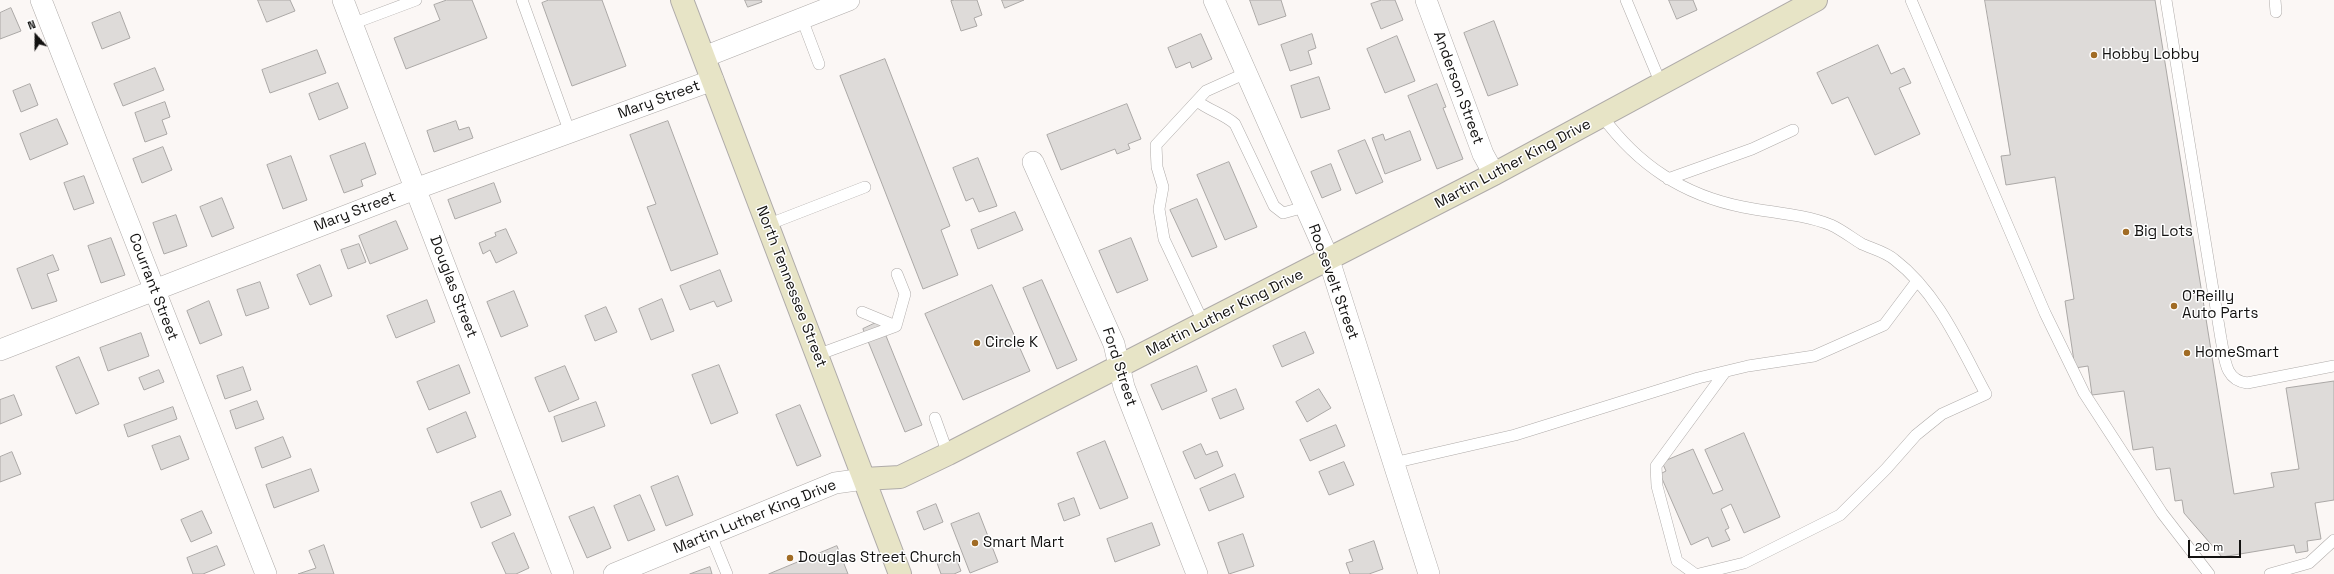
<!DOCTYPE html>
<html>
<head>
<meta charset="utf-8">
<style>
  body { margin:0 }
  #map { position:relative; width:2334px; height:574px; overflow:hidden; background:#fbf7f5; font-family:"Space Grotesk",sans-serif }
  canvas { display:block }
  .north { position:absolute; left:16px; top:16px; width:40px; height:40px; -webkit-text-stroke:3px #fff; paint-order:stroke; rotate:339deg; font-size:11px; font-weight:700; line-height:16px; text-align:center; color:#131211 }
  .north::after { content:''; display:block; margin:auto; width:14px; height:18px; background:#131211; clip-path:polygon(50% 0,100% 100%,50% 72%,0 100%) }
  .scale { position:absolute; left:2188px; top:540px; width:53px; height:18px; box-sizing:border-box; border:2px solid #131211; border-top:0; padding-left:5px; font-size:12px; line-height:14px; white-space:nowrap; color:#131211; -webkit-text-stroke:3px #fff; paint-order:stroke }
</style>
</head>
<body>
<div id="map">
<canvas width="2334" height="574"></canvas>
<div class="north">N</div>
<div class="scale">20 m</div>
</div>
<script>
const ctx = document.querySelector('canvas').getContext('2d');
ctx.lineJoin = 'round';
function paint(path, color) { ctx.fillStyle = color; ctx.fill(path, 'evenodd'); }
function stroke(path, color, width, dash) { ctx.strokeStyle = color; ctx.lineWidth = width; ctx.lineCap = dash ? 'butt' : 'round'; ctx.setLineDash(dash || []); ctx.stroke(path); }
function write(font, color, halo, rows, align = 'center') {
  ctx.font = font + ' "Space Grotesk",sans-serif'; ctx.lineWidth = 3; ctx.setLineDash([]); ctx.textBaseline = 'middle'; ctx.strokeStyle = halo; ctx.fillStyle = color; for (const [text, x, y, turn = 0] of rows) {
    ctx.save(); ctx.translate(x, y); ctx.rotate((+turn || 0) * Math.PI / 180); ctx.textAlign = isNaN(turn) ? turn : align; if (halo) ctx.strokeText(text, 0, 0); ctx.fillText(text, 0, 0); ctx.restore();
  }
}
const building = new Path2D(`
  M 258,0 L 290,0 L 295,11 L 267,22 Z
  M 447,0 L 472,0 L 487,38 L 406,69 L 394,38 L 440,20 L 434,5 Z
  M 549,0 L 602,0 L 626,66 L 572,86 L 542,3 Z
  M 745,0 L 761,0 L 762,2 L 748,7 Z
  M 955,0 L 977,0 L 982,15 L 974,18 L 977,26 L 961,31 L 951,1 Z
  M 1002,0 L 1024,0 L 1005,8 Z
  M 1250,0 L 1281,0 L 1286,16 L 1259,25 Z
  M 1382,0 L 1395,0 L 1403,20 L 1381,29 L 1371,4 Z
  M 1669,0 L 1693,0 L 1697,10 L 1677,19 Z
  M 1985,0 L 2155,0 L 2234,494 L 2274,487 L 2271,473 L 2299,469 L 2286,388 L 2334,381 L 2334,500 L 2315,503 L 2321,539 L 2307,541 L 2308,551 L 2296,553 L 2294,545 L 2222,557 L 2184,513 L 2182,500 L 2175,501 L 2170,468 L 2156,470 L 2153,447 L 2133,450 L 2124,391 L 2092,395 L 2088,366 L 2075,368 L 2065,301 L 2074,299 L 2055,177 L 2006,185 L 2001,156 L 2010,155 Z
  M 11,8 L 21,31 L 0,39 L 0,13 Z
  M 120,12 L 130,38 L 102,49 L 92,23 Z
  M 1494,21 L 1518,85 L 1488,96 L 1464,33 Z
  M 1201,34 L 1212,59 L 1192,68 L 1190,62 L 1176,68 L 1168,48 Z
  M 1312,34 L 1316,48 L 1308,51 L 1312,64 L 1290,71 L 1281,45 Z
  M 1397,36 L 1415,81 L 1385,93 L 1367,49 Z
  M 1878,45 L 1891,74 L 1904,68 L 1911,83 L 1899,88 L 1920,134 L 1875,155 L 1848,97 L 1832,104 L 1817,73 Z
  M 317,50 L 326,73 L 270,93 L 262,70 Z
  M 885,59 L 950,226 L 941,230 L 958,275 L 923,289 L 840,76 Z
  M 155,68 L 164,90 L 123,106 L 114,84 Z
  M 1319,77 L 1330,109 L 1301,118 L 1291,86 Z
  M 338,83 L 348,108 L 319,120 L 309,94 Z
  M 30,84 L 38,105 L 21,112 L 13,91 Z
  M 1437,84 L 1446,107 L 1443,108 L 1463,159 L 1437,169 L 1408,96 Z
  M 165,102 L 170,117 L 162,120 L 167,134 L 145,142 L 135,113 Z
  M 1127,104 L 1141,139 L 1128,144 L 1130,149 L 1117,154 L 1115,149 L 1061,170 L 1047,135 Z
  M 57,119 L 68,144 L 30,160 L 20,134 Z
  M 456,121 L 459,130 L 469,127 L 473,138 L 434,152 L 427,131 Z
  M 668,121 L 718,254 L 671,271 L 647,207 L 656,204 L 630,135 Z
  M 1410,131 L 1421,160 L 1385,174 L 1372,138 L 1383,134 L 1385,140 Z
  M 1365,140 L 1383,182 L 1356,194 L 1338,151 Z
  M 365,143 L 376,174 L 361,180 L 363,186 L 344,193 L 330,156 Z
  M 163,147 L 172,170 L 142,183 L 133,159 Z
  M 291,156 L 307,200 L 283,209 L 267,165 Z
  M 978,158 L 997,206 L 979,212 L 973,198 L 966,201 L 953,168 Z
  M 1229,162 L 1257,227 L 1225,240 L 1197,175 Z
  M 1331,164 L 1341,190 L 1322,198 L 1311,172 Z
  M 84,176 L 94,203 L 74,210 L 64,183 Z
  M 494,183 L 501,202 L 455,219 L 448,200 Z
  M 222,198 L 234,228 L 212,237 L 200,207 Z
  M 1197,199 L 1217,247 L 1192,257 L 1170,210 Z
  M 1015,212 L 1023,230 L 978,249 L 971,230 Z
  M 176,215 L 187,246 L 164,254 L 153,223 Z
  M 396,221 L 408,249 L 370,264 L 359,236 Z
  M 506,229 L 517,253 L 496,263 L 490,250 L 483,254 L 479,243 L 496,236 L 495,233 Z
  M 111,238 L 125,275 L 101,283 L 88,246 Z
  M 1131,238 L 1148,280 L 1117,293 L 1099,251 Z
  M 359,244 L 366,262 L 348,269 L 341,250 Z
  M 53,255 L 59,270 L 47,274 L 57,301 L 32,309 L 17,269 Z
  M 320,265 L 332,296 L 310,305 L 297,275 Z
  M 720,270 L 732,301 L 717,307 L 714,301 L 690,310 L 680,286 Z
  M 1042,280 L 1077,360 L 1057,369 L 1023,288 Z
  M 260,282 L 269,308 L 246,316 L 237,290 Z
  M 992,285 L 1030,371 L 963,400 L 925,314 Z
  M 514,291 L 528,326 L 501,337 L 487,302 Z
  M 662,299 L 674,331 L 651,340 L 639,309 Z
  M 427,300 L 435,322 L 396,338 L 387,316 Z
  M 209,301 L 222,335 L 200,344 L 187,311 Z
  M 606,307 L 617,332 L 595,341 L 585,316 Z
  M 880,321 L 922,425 L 905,432 L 863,329 Z
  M 1305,332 L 1314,353 L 1282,367 L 1273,346 Z
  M 141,333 L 149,356 L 108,371 L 100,348 Z
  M 79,357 L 99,404 L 76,414 L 56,367 Z
  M 459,365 L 470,393 L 429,410 L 417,382 Z
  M 719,365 L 738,413 L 711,424 L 692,375 Z
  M 565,366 L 579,399 L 549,412 L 535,378 Z
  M 1197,366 L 1207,391 L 1162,410 L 1151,385 Z
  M 243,367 L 251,390 L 225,399 L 217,376 Z
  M 159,370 L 164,382 L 144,390 L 139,378 Z
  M 1236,389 L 1244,409 L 1220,419 L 1212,399 Z
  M 1319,389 L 1331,408 L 1307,422 L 1296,402 Z
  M 14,395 L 22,415 L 0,424 L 0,400 Z
  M 257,401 L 264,419 L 236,429 L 230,411 Z
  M 596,402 L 605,426 L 562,442 L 554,417 Z
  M 800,405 L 821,456 L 797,466 L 776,415 Z
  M 173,407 L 177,419 L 128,437 L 124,425 Z
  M 466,412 L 476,437 L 437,453 L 427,429 Z
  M 1336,425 L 1345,446 L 1310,461 L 1300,440 Z
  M 1744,433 L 1780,517 L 1744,533 L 1731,504 L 1721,509 L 1729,528 L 1725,530 L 1730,540 L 1712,547 L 1708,537 L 1691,545 L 1660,474 L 1666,471 L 1662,462 L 1693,449 L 1713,494 L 1723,490 L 1705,450 Z
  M 180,436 L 189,459 L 161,470 L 152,446 Z
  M 283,437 L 291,457 L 262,468 L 255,448 Z
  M 1105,441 L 1128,498 L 1100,509 L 1077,453 Z
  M 1201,444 L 1206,455 L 1217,451 L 1223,466 L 1195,479 L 1183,452 Z
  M 12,452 L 21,474 L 0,482 L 0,457 Z
  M 1344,462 L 1354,485 L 1329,495 L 1319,472 Z
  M 311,469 L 319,491 L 274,508 L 266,485 Z
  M 1235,474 L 1244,497 L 1209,511 L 1200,489 Z
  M 678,476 L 693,515 L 666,526 L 651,487 Z
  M 501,491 L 511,515 L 481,528 L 471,503 Z
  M 640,495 L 655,530 L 628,541 L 614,506 Z
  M 1074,498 L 1080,515 L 1064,521 L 1058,504 Z
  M 936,504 L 943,522 L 924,530 L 917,512 Z
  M 594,507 L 611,548 L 587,558 L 569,517 Z
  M 202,511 L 212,533 L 191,542 L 181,520 Z
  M 979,513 L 998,562 L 970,573 L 951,524 Z
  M 1152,523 L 1160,545 L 1115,562 L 1107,539 Z
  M 514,533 L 529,568 L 516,574 L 506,574 L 492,543 Z
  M 1243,534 L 1254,566 L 1229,574 L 1218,543 Z
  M 1374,541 L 1383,569 L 1369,574 L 1350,574 L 1346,563 L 1353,561 L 1349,550 Z
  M 324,545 L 334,574 L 298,574 L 316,568 L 309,551 Z
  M 217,546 L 225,565 L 203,574 L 193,574 L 187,558 Z
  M 837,546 L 848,574 L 769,574 Z
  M 954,553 L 961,571 L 954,574 L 941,574 L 936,560 Z
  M 710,567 L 712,574 L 690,574 Z`);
const lane = new Path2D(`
  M 522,0 L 570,133
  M 1626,0 L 1661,84
  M 1911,0 L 2045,313 L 2084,393 L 2162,513 L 2209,574
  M 2166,0 L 2221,339 C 2225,358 2224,380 2247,383 L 2334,366
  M 2275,0 L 2276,12
  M 802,19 L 819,64
  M 352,24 L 416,0
  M 1197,101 C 1210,111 1224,114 1235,124 L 1274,206 L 1283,213 L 1305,207
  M 1602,116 C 1638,165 1683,195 1743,207 C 1773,213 1803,214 1831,225 C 1842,230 1852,238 1862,244 C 1873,249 1886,252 1895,260 C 1938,293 1961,348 1986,394 L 1942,414 L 1916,435 L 1886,469 L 1840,515 L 1744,563 L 1699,574
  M 1668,179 L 1752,149 L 1793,130
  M 767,225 L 865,187
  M 862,312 L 896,326
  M 1204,324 L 1164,239 L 1159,209 L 1163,187 L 1157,167 L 1156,145 L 1206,91 L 1246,73
  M 896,326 L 905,294 L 897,274
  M 817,355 L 896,326
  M 935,418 L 948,454
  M 1393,463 L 1515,435 L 1698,378 L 1748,366 L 1814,356 L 1884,325 L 1917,281
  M 711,535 L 727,574
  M 1695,574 L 1677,561 L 1657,486 L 1656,466 L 1725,372
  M 2270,574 L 2309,563 L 2334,540`);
const street = new Path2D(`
  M 41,0 L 266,574
  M 343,0 L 563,574
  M 1214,0 L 1329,260 L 1429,574
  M 1426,0 L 1483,154 L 1494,174
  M 704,57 L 849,0
  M 1033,162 L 1114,344 L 1124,387 L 1197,574
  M 0,350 L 415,189 L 713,80
  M 614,574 L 835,483 L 864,479`);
const secondary = new Path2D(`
  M 682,0 L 900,574
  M 864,479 L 900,477 L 948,454 L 1494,174 L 1816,0`);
const markers = [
  [2094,55,4,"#a16c25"],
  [2126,232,4,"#a16c25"],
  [2174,306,4,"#a16c25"],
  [977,343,4,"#a16c25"],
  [2187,353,4,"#a16c25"],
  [975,543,4,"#a16c25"],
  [790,558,4,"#a16c25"]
];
const poiNames = [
  ["Hobby Lobby",2102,55],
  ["Big Lots",2134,232],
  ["O'Reilly",2182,297],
  ["Auto Parts",2182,314],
  ["Circle K",985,343],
  ["HomeSmart",2195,353],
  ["Smart Mart",983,543],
  ["Douglas Street Church",798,558]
];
const streetNames = [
  ["Anderson Street",1458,88,70],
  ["Mary Street",659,100,-20],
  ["Martin Luther King Drive",1513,164,-28],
  ["Mary Street",355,212,-21],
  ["Roosevelt Street",1333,282,70],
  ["Courrant Street",153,287,69],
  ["Douglas Street",453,287,69],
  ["North Tennessee Street",791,287,69],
  ["Martin Luther King Drive",1225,313,-27],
  ["Ford Street",1119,367,72],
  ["Martin Luther King Drive",755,517,-22]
];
paint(building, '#dedbd9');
stroke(building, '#aba8a6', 1);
stroke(lane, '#afaba9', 12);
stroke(street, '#afaba9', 22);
stroke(secondary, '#afaba9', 24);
stroke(lane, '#fff', 11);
stroke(street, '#fff', 21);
stroke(secondary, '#e7e4c6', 22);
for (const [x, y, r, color] of markers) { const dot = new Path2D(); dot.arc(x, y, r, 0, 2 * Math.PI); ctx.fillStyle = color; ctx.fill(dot); stroke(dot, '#fff', 1.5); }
write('15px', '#131211', '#fff', poiNames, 'left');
write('15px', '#131211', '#fff', streetNames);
</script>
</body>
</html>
